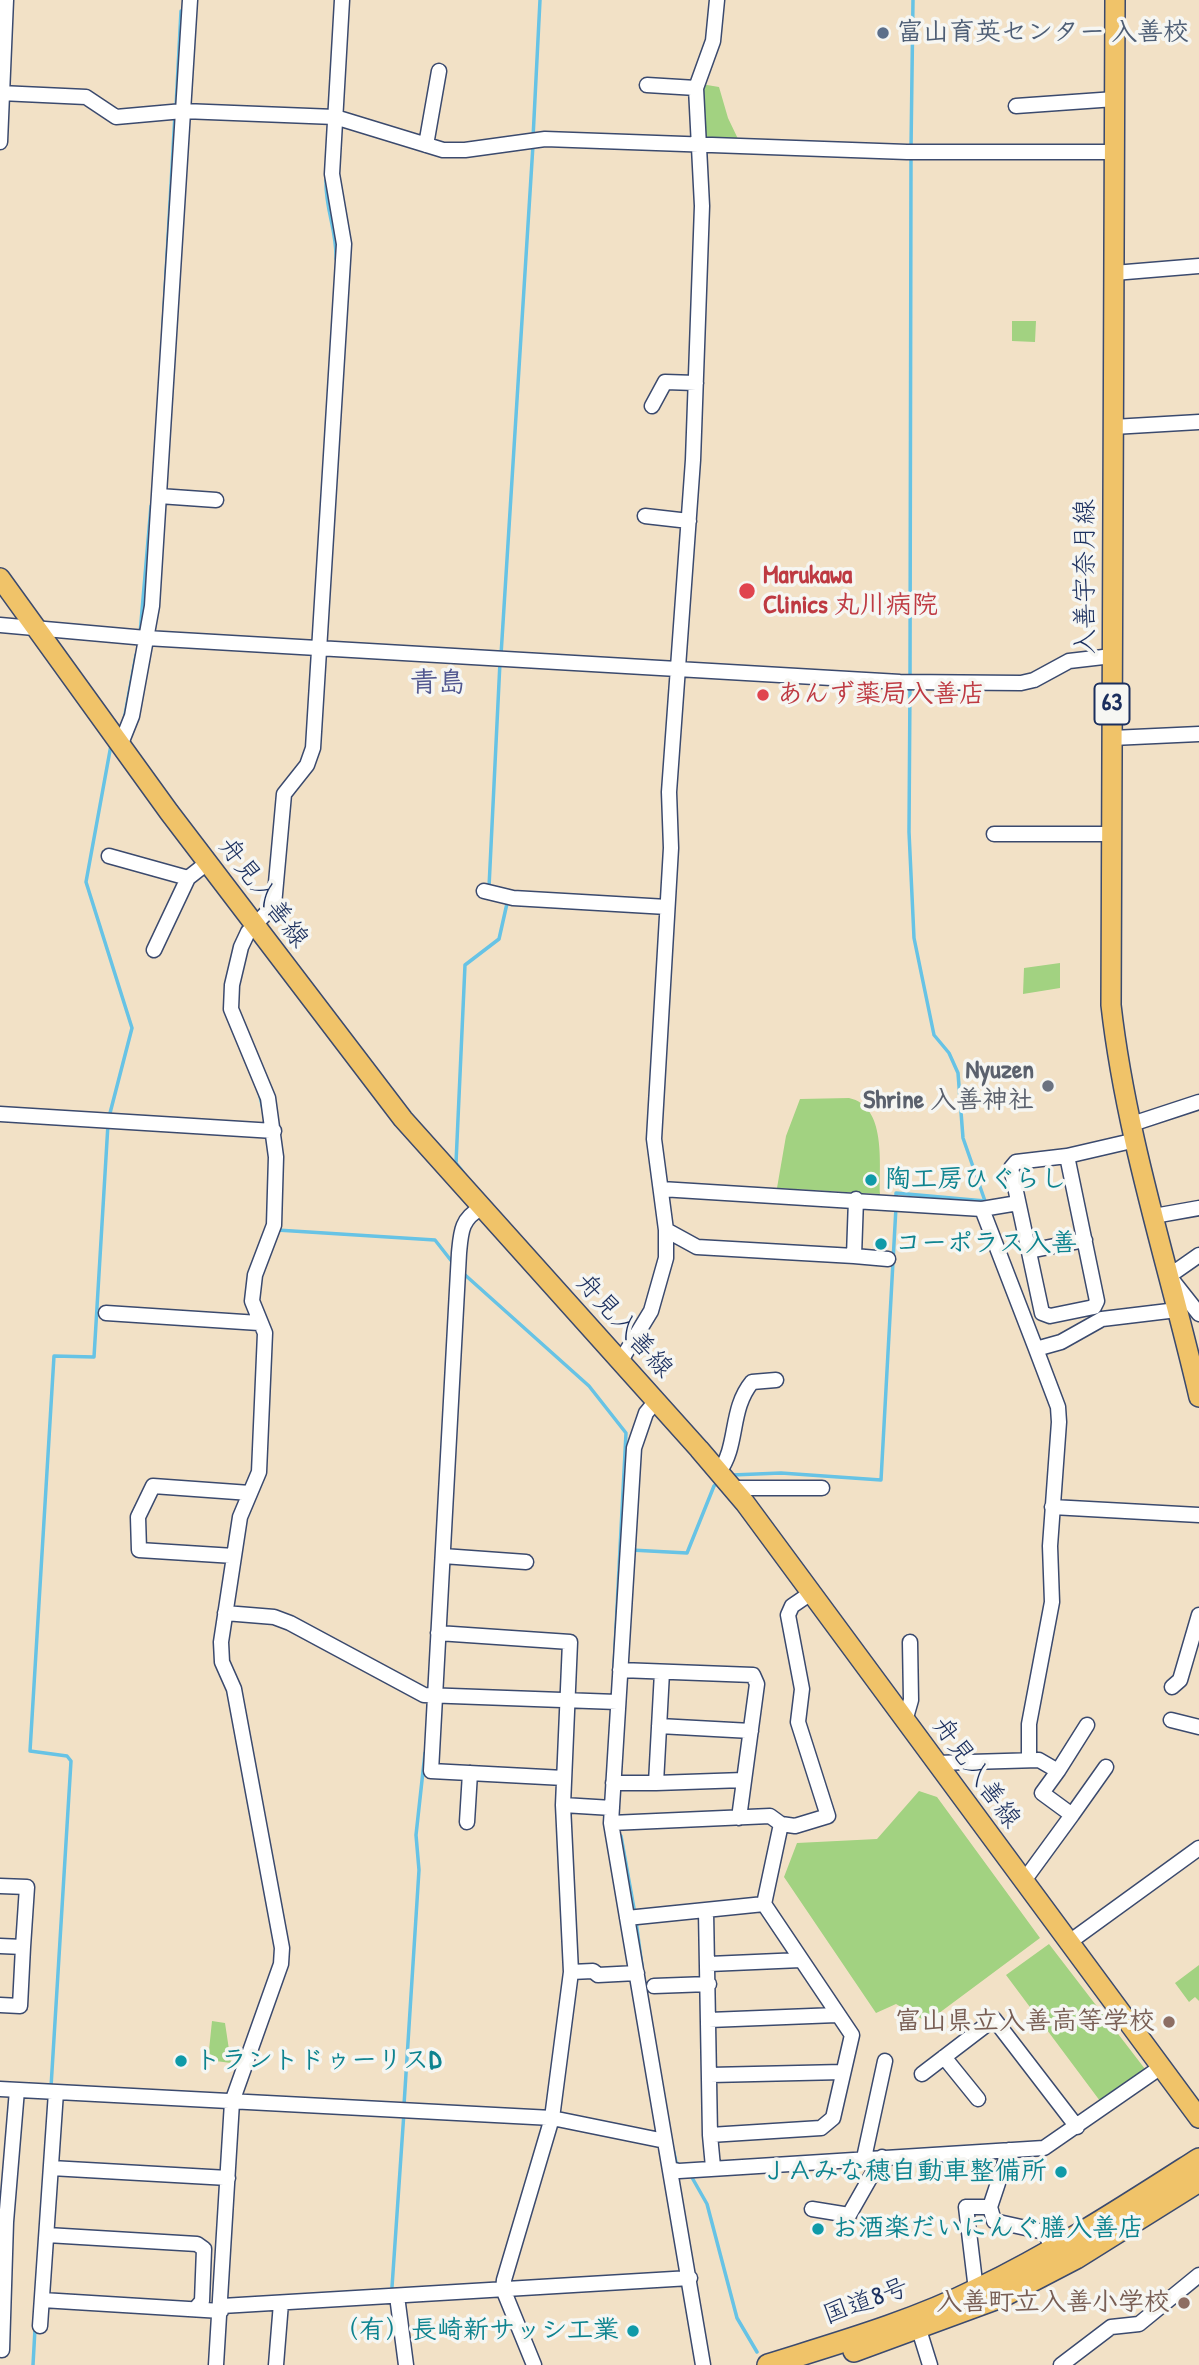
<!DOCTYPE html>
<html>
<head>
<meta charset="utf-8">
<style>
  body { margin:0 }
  canvas { display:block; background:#f2e1c6 }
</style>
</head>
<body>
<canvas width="1199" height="2365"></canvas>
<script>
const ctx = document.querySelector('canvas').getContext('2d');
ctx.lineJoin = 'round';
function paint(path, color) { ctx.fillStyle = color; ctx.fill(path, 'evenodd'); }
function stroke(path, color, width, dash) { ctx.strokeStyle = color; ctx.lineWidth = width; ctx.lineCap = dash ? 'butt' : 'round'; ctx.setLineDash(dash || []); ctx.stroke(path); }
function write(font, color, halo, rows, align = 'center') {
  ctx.font = font + ' "Patrick Hand","Klee One",sans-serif'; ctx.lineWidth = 7; ctx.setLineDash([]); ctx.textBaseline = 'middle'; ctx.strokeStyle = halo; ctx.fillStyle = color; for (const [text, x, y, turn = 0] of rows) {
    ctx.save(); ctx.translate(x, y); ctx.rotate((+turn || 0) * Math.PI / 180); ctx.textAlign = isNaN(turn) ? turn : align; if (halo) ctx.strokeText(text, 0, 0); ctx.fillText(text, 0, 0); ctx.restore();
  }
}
const green = new Path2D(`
  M 701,84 L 719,87 L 728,118 L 739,141 L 704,141 Z
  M 1012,321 L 1036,321 L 1035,342 L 1012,341 Z
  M 1060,963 L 1060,988 L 1023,994 L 1024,968 Z
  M 849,1098 C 887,1106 879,1164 880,1194 L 777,1188 L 786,1136 L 800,1099 Z
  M 919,1791 L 937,1797 L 1040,1938 L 927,2022 L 896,2004 L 876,2013 L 784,1877 L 797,1843 L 877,1839 Z
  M 1049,1944 L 1145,2069 L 1100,2101 L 1006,1975 Z
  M 1199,1965 L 1199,2001 L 1195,1997 L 1189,2002 L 1175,1983 Z
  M 212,2021 L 225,2023 L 231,2063 L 208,2060 Z`);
const stream = new Path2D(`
  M 176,107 L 181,11
  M 533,138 L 540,0
  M 911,148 L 913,0
  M 326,180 C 325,208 337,231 336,259
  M 163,327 L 175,114
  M 140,634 L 151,506
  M 501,655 L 533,145
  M 910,677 L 911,156
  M 124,720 L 136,655
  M 489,887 L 500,662
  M 259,1092 L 263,1109
  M 109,1117 L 132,1028 L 86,882 L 111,745
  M 463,1172 L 456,1163 L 465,965 L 499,939 L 508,899
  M 896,1199 L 896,1193 L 985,1201 L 963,1138 L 958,1073 L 949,1053 L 934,1035 L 914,938 L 909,832 L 910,684
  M 277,1230 L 435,1240 L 453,1263
  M 464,1274 L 589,1386 L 626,1433 L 620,1549
  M 732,1475 L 781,1473 L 881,1480 L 896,1207
  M 631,1550 L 687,1553 L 714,1486 L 719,1481
  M 614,1668 L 620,1549 L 623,1549
  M 617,1835 L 621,1836 L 635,1914
  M 636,1921 L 642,1966
  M 51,2087 L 71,1761 L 67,1756 L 30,1751 L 54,1356 L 94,1357 L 108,1124
  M 404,2105 L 419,1870 L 416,1835 L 425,1753
  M 673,2149 L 676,2162 L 681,2167
  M 690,2174 L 707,2204 L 737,2318 L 757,2352
  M 392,2287 L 404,2112
  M 33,2365 L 35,2329`);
const minor = new Path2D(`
  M 647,85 L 696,88
  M 0,93 L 86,97 L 116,117 L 183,111 L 335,117 L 443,150 L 465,150 L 545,139 L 907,152 L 1116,152
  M 1016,106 L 1115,99
  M 0,142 L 6,0
  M 426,145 L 439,71
  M 1114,273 L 1199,266
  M 652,406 L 665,382 L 696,383
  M 1113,427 L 1199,422
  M 159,496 L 216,500
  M 645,516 L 689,521
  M 0,625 L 146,638 L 900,682 L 1021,683 L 1034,680 L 1069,661 L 1112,656
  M 1112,738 L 1199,734
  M 120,746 L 132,716 L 152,606 L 190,0
  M 994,834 L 1111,834
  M 109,856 L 188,878 L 207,863
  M 484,891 L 513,898 L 667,907
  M 154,950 L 188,878
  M 0,1114 L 274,1131
  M 1132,1124 L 1199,1102
  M 1067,1156 L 1016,1162 L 1011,1168 L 1042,1313 L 1050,1316 L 1094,1307 L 1097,1301 L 1067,1156 L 1136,1140
  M 661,1189 L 982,1209 L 1036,1349 L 1061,1342 L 1102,1319 L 1177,1310
  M 481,1208 C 461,1219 461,1232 459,1253 L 431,1771 L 564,1778
  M 982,1209 L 1018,1203
  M 1154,1216 L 1199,1208
  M 666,1230 L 697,1247 L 854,1256 L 856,1199
  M 1029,1251 L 1085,1240
  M 1199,1255 L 1169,1276 L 1199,1314
  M 854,1256 L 888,1259
  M 106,1313 L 259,1323
  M 620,1362 L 651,1311 L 666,1258 L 666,1230 L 654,1139 L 671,848 L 669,792 L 693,460 L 702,206 L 696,88 L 713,41 L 717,0
  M 656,1401 L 646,1413 L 634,1448 L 611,1823 L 703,2365
  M 719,1472 C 739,1445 729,1410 752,1382 L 776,1380
  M 732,1488 L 822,1488
  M 1052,1507 L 1199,1515
  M 234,1556 L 139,1550 L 138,1517 L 153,1486 L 250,1493
  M 443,1556 L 526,1562
  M 225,1613 L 274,1617 L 290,1623 L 424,1695 L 617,1702
  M 438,1633 L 570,1642 L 563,1805 L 571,1972 L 552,2118 L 504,2280 L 503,2289 L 534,2365
  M 620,1670 L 753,1675 L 757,1684 L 739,1818
  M 662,1672 L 656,1783 L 744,1780
  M 1172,1687 L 1180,1680 L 1199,1615
  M 1171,1720 L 1199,1727
  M 905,1721 L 911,1700 L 910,1642
  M 659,1726 L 751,1731
  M 1029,1760 L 1029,1724 L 1052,1602 L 1050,1546 L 1059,1422 L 1058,1407 L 1036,1349
  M 936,1763 L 1039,1760 L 1058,1771 L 1042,1793 L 1072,1815 L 1023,1882
  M 1058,1771 L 1087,1725
  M 613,1783 L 656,1783
  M 563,1805 L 612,1808
  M 1072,1815 L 1106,1767
  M 467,1822 L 470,1773
  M 611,1823 L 770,1816 L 781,1824 L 764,1904
  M 781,1824 L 795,1826 L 828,1816 L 798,1722 L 802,1689 L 788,1615 L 792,1606 L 811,1593
  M 0,1886 L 27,1887 L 23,1947 L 0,1946
  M 706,1911 L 710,2135 L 713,2167
  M 627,1918 L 764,1904 L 852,2035 L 833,2118 L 821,2128 L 710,2135
  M 1068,1943 L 1199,1848
  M 709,1964 L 801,1960
  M 571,1972 L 593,1971 L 598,1975 L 637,1973
  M 654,1986 L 709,1984
  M 0,2005 L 20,2006 L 23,1947
  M 709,2020 L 837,2015
  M 944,2057 L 978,2099
  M 922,2074 L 994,2019 L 1077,2127
  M 710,2075 L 843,2072
  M 0,2089 L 552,2118 L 665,2141
  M 864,2158 L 885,2061
  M 51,2168 L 228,2178
  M 670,2169 L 679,2171 L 1044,2148 L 1161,2067
  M 990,2207 L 994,2221 L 1044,2232 L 1054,2250
  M 812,2209 L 849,2215 L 882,2157
  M 47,2235 L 197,2244 L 204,2249 L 202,2301 L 196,2308
  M 976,2290 L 966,2207 L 990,2207 L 1009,2150
  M 397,2296 L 406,2365
  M 42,2300 L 221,2311
  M 222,2306 L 690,2278
  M 916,2320 L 930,2365
  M 40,2326 L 56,2092
  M 2,2350 L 6,2222 L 17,2090
  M 216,2365 L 232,2102 L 281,1964 L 282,1948 L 234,1689 L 222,1662 L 221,1642 L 240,1517 L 259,1472 L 265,1333 L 252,1301 L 255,1275 L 274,1225 L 276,1157 L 268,1098 L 231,1009 L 232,985 L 241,947 L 248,932 L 274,905 L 284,794 L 307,765 L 313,748 L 344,244 L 332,174 L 342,0
  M 276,2365 L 281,2303
  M 1061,2365 L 1111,2327 L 1139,2324 L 1199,2275`);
const major = new Path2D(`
  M 1115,0 L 1111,1005 C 1126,1138 1169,1267 1199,1397
  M 0,578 L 169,812 L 403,1119 L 699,1449 L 745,1503 L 1199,2118`);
const highway = new Path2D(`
  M 854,2351 L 1001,2297 L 1076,2258 L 1199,2181
  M 768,2365 C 838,2343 912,2322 978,2289 C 1055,2252 1127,2205 1199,2159`);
const markers = [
  [883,33,7,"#5c6f8a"],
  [747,591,9,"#e0444e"],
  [763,695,7,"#e0444e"],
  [1048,1086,7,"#6b7280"],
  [871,1180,7,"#0f9aa8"],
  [881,1244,7,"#0f9aa8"],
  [1169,2022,7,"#8d6e63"],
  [181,2061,7,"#0f9aa8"],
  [1061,2172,7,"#0f9aa8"],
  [818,2229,7,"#0f9aa8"],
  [1184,2303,7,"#8d6e63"],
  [633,2331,7,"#0f9aa8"]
];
const shields = [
  [1112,704,35]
];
const shieldNames = [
  ["63",1112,704]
];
const serviceNames = [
  ["富山育英センター 入善校",897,33]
];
const healthNames = [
  ["Marukawa",763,576],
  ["Clinics 丸川病院",763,606],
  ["あんず薬局入善店",777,695]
];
const streetNames = [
  ["入善宇奈月線",1086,577,-90],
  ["舟見入善線",263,893,53],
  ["舟見入善線",624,1326,48],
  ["舟見入善線",976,1773,54],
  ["国道8号",866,2302,-20]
];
const worshipNames = [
  ["Nyuzen",1034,1071],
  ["Shrine 入善神社",1034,1101]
];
const cultureNames = [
  ["陶工房ひぐらし",885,1180],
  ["コーポラス入善",895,1244],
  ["トラントドゥーリスD",195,2061],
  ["ＪＡみな穂自動車整備所",1047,2172,"right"],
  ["お酒楽だいにんぐ膳入善店",832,2229],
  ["（有）長崎新サッシ工業",619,2331,"right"]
];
const educationNames = [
  ["富山県立入善高等学校",1155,2022],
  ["入善町立入善小学校",1170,2303]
];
const neighbourhoodNames = [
  ["青島",438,684]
];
paint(green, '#a2d281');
stroke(stream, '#67c3e5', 3.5);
stroke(minor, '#3b4a6e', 17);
stroke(major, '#3b4a6e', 22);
stroke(highway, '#3b4a6e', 24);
stroke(minor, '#fff', 14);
stroke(major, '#f0c369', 19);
stroke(highway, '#f0c369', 21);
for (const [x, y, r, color] of markers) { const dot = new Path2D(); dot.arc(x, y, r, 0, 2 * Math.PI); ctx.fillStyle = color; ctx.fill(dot); stroke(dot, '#f6f6f2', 2.5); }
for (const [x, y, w] of shields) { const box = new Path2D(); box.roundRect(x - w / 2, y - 20.5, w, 41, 5); ctx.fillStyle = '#f6f6f2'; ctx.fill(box); stroke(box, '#1b2f5e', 2); }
write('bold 24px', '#1b2f5e', null, shieldNames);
write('bold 26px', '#4e5e75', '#f6f6f2', serviceNames, 'left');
write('bold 26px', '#be3a42', '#f6f6f2', healthNames, 'left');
write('26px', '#1b2f5e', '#f6f6f2', streetNames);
write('bold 26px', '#5b616d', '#f6f6f2', worshipNames, 'right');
write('bold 26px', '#0d838f', '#f6f6f2', cultureNames, 'left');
write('bold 26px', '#785e54', '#f6f6f2', educationNames, 'right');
write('bold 28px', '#51578f', '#f6f6f2', neighbourhoodNames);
</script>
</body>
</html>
